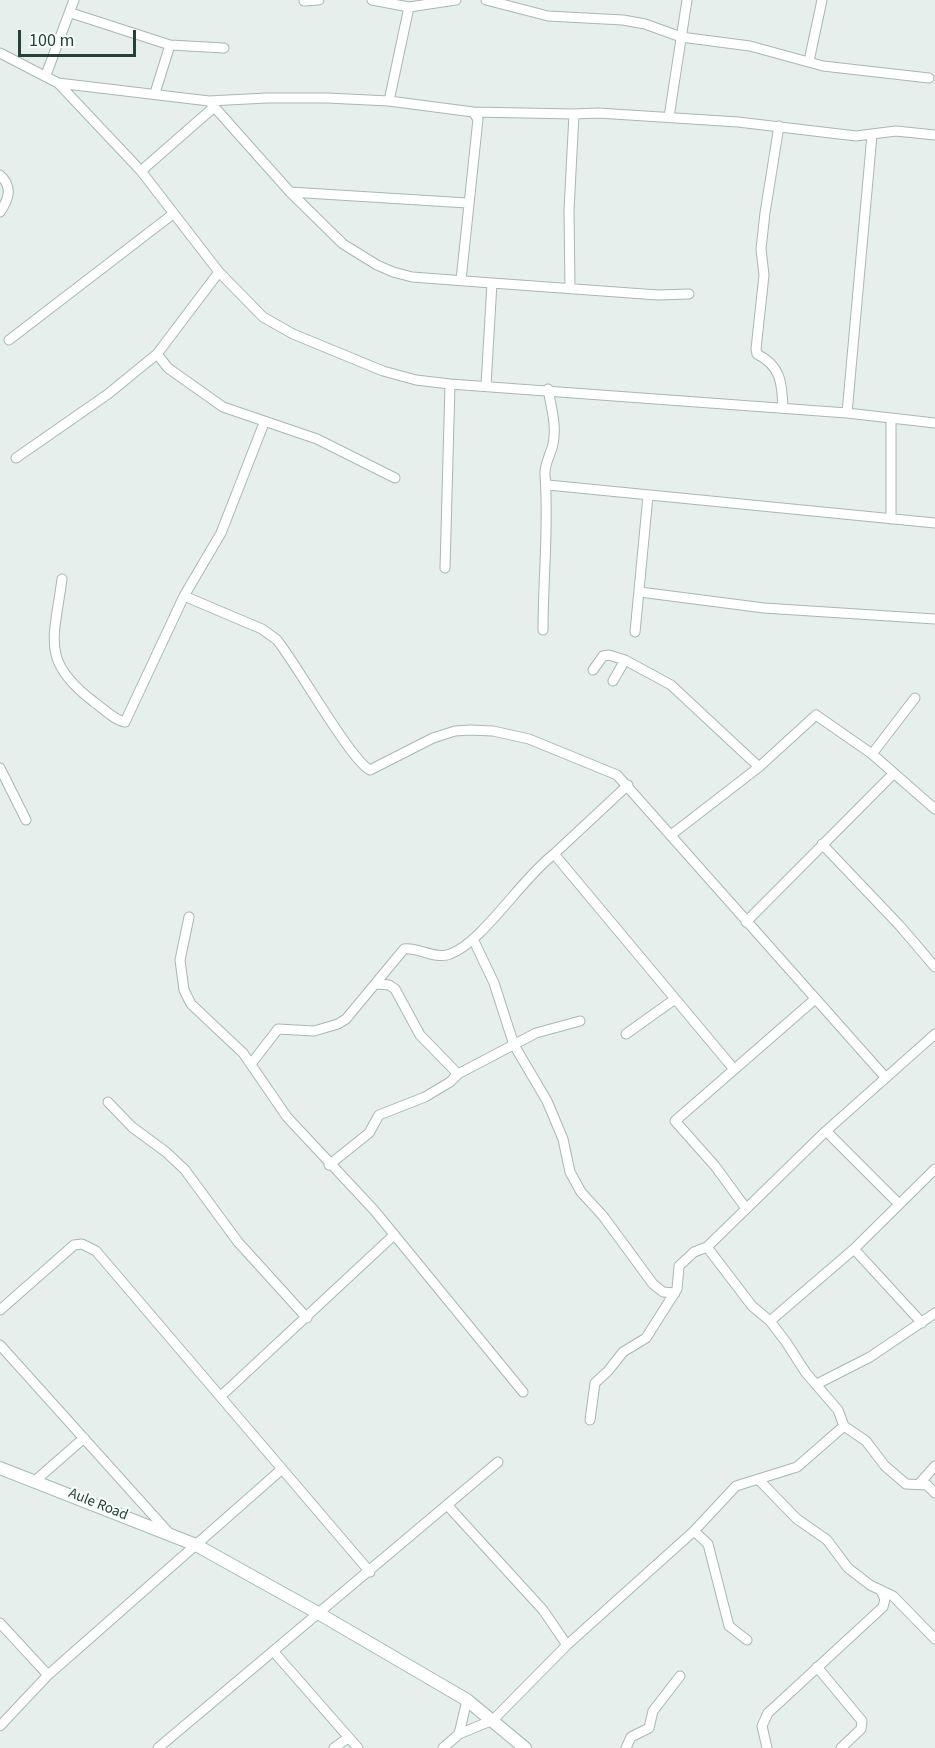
<!DOCTYPE html>
<html>
<head>
<meta charset="utf-8">
<style>
  body { margin:0 }
  #map { position:relative; width:935px; height:1748px; overflow:hidden; background:#e6efeb; font-family:"Source Sans 3",sans-serif }
  canvas { display:block }
  .scale { position:absolute; left:18px; top:30px; width:118px; height:27px; box-sizing:border-box; border:3px solid #24423a; border-top:0; padding-left:8px; font-size:18px; line-height:21px; white-space:nowrap; color:#24423a; -webkit-text-stroke:4px #f7fbf9; paint-order:stroke }
</style>
</head>
<body>
<div id="map">
<canvas width="935" height="1748"></canvas>
<div class="scale">100 m</div>
</div>
<script>
const ctx = document.querySelector('canvas').getContext('2d');
ctx.lineJoin = 'round';
function stroke(path, color, width, dash) { ctx.strokeStyle = color; ctx.lineWidth = width; ctx.lineCap = dash ? 'butt' : 'round'; ctx.setLineDash(dash || []); ctx.stroke(path); }
function write(font, color, halo, rows, align = 'center') {
  ctx.font = font + ' "Source Sans 3",sans-serif'; ctx.lineWidth = 4.5; ctx.setLineDash([]); ctx.textBaseline = 'middle'; ctx.strokeStyle = halo; ctx.fillStyle = color; for (const [text, x, y, turn = 0] of rows) {
    ctx.save(); ctx.translate(x, y); ctx.rotate((+turn || 0) * Math.PI / 180); ctx.textAlign = isNaN(turn) ? turn : align; if (halo) ctx.strokeText(text, 0, 0); ctx.fillText(text, 0, 0); ctx.restore();
  }
}
const street = new Path2D(`
  M 372,0 L 409,7 L 456,0
  M 486,0 L 548,16 L 623,20 L 645,24 L 681,37 L 750,46 L 823,66 L 929,78
  M 304,1 L 319,0
  M 71,13 L 170,45 L 224,48
  M 0,53 L 58,83 L 141,171 L 219,272 L 263,317 L 293,334 L 383,371 L 416,380 L 450,384 L 847,413 L 935,423
  M 809,61 L 822,0
  M 46,75 L 74,0
  M 58,83 L 209,101 L 267,98 L 327,98 L 389,101 L 473,112 L 574,114 L 569,210 L 570,287
  M 155,93 L 170,45
  M 209,101 L 290,192 L 343,244 L 377,265 L 393,272 L 412,277 L 492,283 L 658,295 L 689,294
  M 389,101 L 409,7
  M 574,114 L 598,113 L 738,122 L 856,136 L 896,131 L 935,135
  M 669,117 L 687,0
  M 779,126 L 765,213 L 761,249 L 764,275 L 756,349 L 757,354 C 781,366 782,383 783,408
  M 141,171 L 213,108
  M 0,175 C 13,187 9,199 0,212
  M 290,192 L 467,203
  M 461,280 L 478,119 L 473,112
  M 9,340 L 173,214
  M 157,354 L 168,368 L 223,407 L 317,439 L 395,478
  M 486,385 L 492,283
  M 847,413 L 872,135
  M 16,458 L 108,394 L 157,354 L 219,272
  M 548,485 L 935,523
  M 891,519 L 891,418
  M 445,568 L 450,384
  M 62,579 C 54,640 40,661 94,702 C 104,709 114,720 125,722 L 184,596 L 221,533 L 264,423
  M 640,592 L 764,608 L 935,619
  M 184,596 L 262,629 L 277,640 C 296,663 351,761 370,770 L 433,738 L 455,731 L 470,730 L 493,731 L 529,739 L 617,775 L 886,1078
  M 543,630 C 543,578 549,526 545,475 C 544,464 551,454 553,444 C 557,426 551,407 548,389
  M 635,632 L 648,496
  M 593,670 L 603,656 L 609,655 L 625,660 L 671,685 L 759,767
  M 613,681 L 625,660
  M 872,754 L 915,698
  M 0,768 L 26,820
  M 628,785 L 554,854 L 733,1068
  M 671,835 L 759,767 L 816,715 L 872,754 L 935,809
  M 822,844 L 900,926 L 935,967
  M 189,917 L 180,960 L 184,990 L 191,1004 L 243,1053 L 287,1117 L 374,1210 L 523,1392
  M 746,922 L 894,773
  M 473,939 L 494,983 L 514,1045 L 547,1101 L 563,1139 L 570,1172 L 581,1192 L 603,1216 L 653,1284 L 663,1292 L 675,1293
  M 376,984 L 389,985 L 395,989 L 420,1035 L 458,1074
  M 626,1034 L 675,999
  M 251,1064 L 278,1029 L 314,1031 L 338,1024 L 346,1019 L 404,949 C 418,947 436,960 450,954 C 482,943 522,878 554,854
  M 108,1102 L 132,1127 L 166,1152 L 185,1170 L 238,1242 L 307,1318
  M 826,1131 L 899,1204
  M 329,1165 L 369,1133 L 379,1115 L 425,1097 L 450,1082 L 458,1074 L 536,1033 L 580,1021
  M 745,1207 L 715,1166 L 675,1121 L 814,1000
  M 707,1247 L 752,1306 L 770,1321 L 786,1342 L 806,1373 L 838,1410 L 844,1426 L 866,1441 L 885,1466 L 906,1484 L 927,1485 L 935,1493
  M 854,1249 L 922,1323
  M 0,1310 L 74,1245 L 82,1244 L 96,1251 L 370,1572
  M 770,1321 L 854,1249 L 935,1169
  M 0,1345 L 169,1533
  M 817,1384 L 870,1357 L 935,1313
  M 221,1396 L 394,1235
  M 590,1420 L 595,1383 L 608,1371 L 623,1352 L 646,1338 L 677,1289 L 679,1266 L 694,1252 L 707,1247 L 826,1131 L 935,1034
  M 758,1479 L 797,1519 L 827,1540 L 848,1568 L 870,1585 L 893,1596 L 935,1639
  M 36,1480 L 84,1438
  M 919,1484 L 935,1466
  M 448,1506 L 543,1610 L 567,1645
  M 694,1531 L 708,1544 L 729,1626 L 747,1640
  M 0,1623 L 48,1675
  M 273,1651 L 358,1748
  M 817,1667 L 862,1721 L 861,1729 L 841,1748
  M 0,1726 L 48,1675 L 282,1469
  M 459,1734 L 467,1700
  M 158,1748 L 498,1462
  M 334,1748 L 348,1738
  M 443,1748 L 459,1734 L 493,1720 L 567,1645 L 694,1531 L 736,1486 L 797,1467 L 844,1426
  M 626,1748 L 631,1737 L 649,1728 L 653,1711 L 680,1676
  M 767,1748 L 762,1726 L 768,1713 L 883,1607 L 885,1599 L 881,1591`);
const secondary = new Path2D(`
  M 0,1468 L 196,1545 L 318,1613 L 467,1700 L 525,1748`);
const streetNames = [
  ["Aule Road",98,1505,22]
];
stroke(street, '#a8b8b2', 11);
stroke(secondary, '#a4bbb3', 14);
stroke(street, '#fff', 9);
stroke(secondary, '#fff', 12);
write('15px', '#24423a', '#f7fbf9', streetNames);
</script>
</body>
</html>
